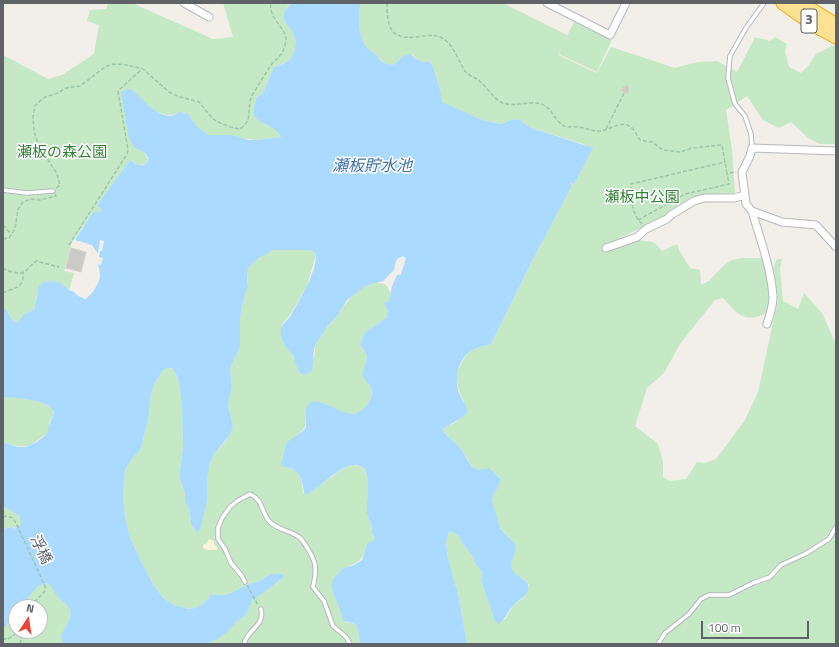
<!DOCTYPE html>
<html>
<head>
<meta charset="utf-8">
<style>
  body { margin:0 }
  #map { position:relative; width:839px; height:647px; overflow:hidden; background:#f1efe8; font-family:"Titillium Web",sans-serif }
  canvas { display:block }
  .frame { position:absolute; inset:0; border:4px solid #5f6368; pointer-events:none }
  .north { position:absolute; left:8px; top:599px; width:40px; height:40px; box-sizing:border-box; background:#fff; border:1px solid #bfc1c3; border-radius:50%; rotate:12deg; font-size:11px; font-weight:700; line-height:16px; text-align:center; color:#5f6368 }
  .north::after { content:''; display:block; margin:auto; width:14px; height:18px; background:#ea4335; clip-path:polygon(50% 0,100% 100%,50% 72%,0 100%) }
  .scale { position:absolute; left:701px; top:621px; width:108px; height:18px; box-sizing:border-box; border:2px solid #5f6368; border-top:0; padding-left:5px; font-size:12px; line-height:14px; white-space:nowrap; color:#5f6368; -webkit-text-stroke:3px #fff; paint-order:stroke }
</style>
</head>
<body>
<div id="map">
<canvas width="839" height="647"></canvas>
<div class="frame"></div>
<div class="north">N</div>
<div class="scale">100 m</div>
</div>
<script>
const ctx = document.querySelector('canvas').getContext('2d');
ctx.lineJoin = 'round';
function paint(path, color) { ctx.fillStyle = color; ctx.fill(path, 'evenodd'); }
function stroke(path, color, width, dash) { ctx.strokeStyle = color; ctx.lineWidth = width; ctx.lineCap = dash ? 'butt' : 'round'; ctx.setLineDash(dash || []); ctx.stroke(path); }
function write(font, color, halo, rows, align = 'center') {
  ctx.font = font + ' "Titillium Web","Noto Sans JP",sans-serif'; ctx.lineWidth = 3; ctx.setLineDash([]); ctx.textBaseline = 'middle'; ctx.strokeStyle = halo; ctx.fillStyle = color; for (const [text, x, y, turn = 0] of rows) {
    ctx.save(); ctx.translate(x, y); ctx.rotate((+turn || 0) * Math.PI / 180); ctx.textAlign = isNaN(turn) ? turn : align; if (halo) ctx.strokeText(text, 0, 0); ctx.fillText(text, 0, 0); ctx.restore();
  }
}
const green = new Path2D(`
  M 108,3 L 132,3 L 213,39 L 233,37 L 223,3 L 292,3 L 287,7 L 288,26 C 297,34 300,53 289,61 C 284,63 279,65 274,67 L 263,93 L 256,98 L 253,113 L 265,125 L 276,130 L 281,137 L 256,140 L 209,135 L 196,126 L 188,114 C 179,110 175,117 166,115 C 157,113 147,105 139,98 C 136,95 135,91 131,89 L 136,149 C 144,151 148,154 147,163 C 140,167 136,164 130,160 L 97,205 L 101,209 L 99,212 L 93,212 L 71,244 L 64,271 L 74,273 L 69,290 L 37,293 L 34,310 L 24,314 L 18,322 L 14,322 L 3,306 L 3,55 L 48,79 L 62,75 L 94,54 L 99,25 L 87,21 L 90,10 L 106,9 Z
  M 361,3 L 503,3 L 567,35 L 558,55 L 597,73 L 611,47 L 675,68 L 698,62 L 717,61 L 737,72 L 755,37 L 770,41 L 775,37 L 787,44 L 785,51 L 789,67 L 801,73 L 809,65 L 816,54 L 836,44 L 836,144 L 819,144 L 807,137 L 791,122 L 779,128 L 763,120 L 747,96 L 726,110 L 732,150 L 735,193 L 707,194 L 692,197 L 670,210 L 664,217 L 616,240 L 620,247 L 637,240 L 654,242 L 662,251 L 677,244 L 679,250 L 690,268 L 700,270 L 701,285 C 713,281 719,267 730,261 C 736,257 754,258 762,258 C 770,279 771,291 767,313 C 745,324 737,314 723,298 L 715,300 L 680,344 L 664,373 L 647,388 L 635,426 L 658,444 L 663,462 L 663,477 L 670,481 L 686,479 L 697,462 L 705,463 L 716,459 L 745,420 L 758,392 L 778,300 L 773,269 L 777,259 L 782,259 L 780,268 L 783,301 L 798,309 L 804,293 L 822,313 L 836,344 L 836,644 L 467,644 L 458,593 L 448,559 L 446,542 L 449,532 L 452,532 L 459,536 L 462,543 L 472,555 L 476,565 L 482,572 L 481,580 L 494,619 L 505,619 L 514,605 L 525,597 L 529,585 C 526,577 514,577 511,568 C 509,561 516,554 515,547 C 514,540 507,536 502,530 C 499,527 492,506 492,501 C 492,496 498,483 500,477 L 489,469 C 468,474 471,460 461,449 C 455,443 449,437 443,431 L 444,428 L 458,421 L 464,402 C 457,389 454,376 461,364 C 464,359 466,355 470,351 C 477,347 484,346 491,344 L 532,261 L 572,186 L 570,185 L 571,183 L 573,184 L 586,145 L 529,127 L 520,120 L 514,119 L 501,124 L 482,120 L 441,102 L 439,85 L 432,64 L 430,62 L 419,61 L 413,55 L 403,56 L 394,65 C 388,64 383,64 379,59 C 377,56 379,57 376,54 C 374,52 370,51 368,49 C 358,37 357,17 361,3 Z
  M 574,22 L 612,40 L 597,72 L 558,54 Z
  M 273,250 L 309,250 L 316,253 L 316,255 L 307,286 L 290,315 L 282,324 L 282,339 L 293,356 L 302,375 C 305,370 312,363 314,357 C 316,352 314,347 317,342 C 322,331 331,324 338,315 C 348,300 365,276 386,285 L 391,294 L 389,301 L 383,303 L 388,310 L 386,318 L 364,333 L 360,344 L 366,353 L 367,357 L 362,375 C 365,380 369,382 371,388 C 374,399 364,415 351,414 C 342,414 333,408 325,404 L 306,411 C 306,422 307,428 298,435 L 283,467 C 300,468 302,477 303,493 L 310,493 L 328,480 L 339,471 L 348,466 L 352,465 L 362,467 L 365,469 C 371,484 366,498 367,513 C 368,521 373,522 372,534 L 375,537 L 374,540 C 359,549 369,561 348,566 L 333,592 L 345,622 L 355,624 L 358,629 L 360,644 L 206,644 L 219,638 L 236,622 L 246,615 L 252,601 L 264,591 L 280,581 L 284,575 L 282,574 C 270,573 269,576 259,581 C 255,583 251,583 247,585 C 231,592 230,597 211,594 L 207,600 L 201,605 L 195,608 L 189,609 L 174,605 L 163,598 L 153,584 L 142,563 L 129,535 L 125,516 L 123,497 L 125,470 L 131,460 L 141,449 L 149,415 L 151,394 L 154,385 L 163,370 L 169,367 L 174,370 L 179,384 L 182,406 L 183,448 L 179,477 L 185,494 L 185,501 L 190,512 L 191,524 L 196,531 L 207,501 L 207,472 L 211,460 L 214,454 L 226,441 L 233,426 L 228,405 L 232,387 L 230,368 L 240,347 L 240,318 L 243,301 L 248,287 L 247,273 L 248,268 L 252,264 L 266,253 Z
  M 3,397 C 20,398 39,398 53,409 C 55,415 50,418 49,424 C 49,427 50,431 49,433 C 46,436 46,434 43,436 C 28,449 22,448 3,442 Z
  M 3,506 L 21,516 L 22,524 L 14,529 L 12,527 L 3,529 Z
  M 47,583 C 53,587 55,593 59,598 C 63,602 68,605 70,610 C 73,620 59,629 64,644 L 3,644 L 3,629 L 16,612 L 16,631 L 40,631 L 40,607 L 20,607 L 38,586 Z`);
const sand = new Path2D(`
  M 209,539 L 214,541 L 214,544 L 217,547 L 217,550 L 207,550 L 203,548 L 203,545 L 207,543 Z`);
const water = new Path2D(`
  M 292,3 L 361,3 C 357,17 358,37 368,49 C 370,51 374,52 376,54 C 379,57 377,56 379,59 C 383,64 388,64 394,65 L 403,56 L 410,54 L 419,61 L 430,62 L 432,64 L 439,85 L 442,102 L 482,120 L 501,124 L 514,119 L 520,120 L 529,127 L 593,148 L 574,184 L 571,183 L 570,184 L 572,186 L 532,261 L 491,344 C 484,346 477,347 471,351 C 458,359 455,377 458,390 C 460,397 465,404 468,410 L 463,417 L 444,428 L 443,431 C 449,438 455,442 461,449 C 470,461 469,474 489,468 L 501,479 C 499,486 494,492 492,499 C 492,501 499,526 501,529 C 505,535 512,538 515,545 C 519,555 504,564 516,574 C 519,577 524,579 528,583 C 530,598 521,597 514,605 C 507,611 507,618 498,624 L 494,619 L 481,580 L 482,572 L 476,565 L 472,555 L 462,543 L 459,536 L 452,532 L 449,532 L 446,542 L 448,559 L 458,593 L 467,644 L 360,644 L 358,629 L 355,624 L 344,621 L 333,592 L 332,586 L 333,579 L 342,569 L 354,565 L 362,560 L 367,544 L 374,540 L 375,537 L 372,534 C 373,522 368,521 367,513 C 366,498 371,484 365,469 C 346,453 322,490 305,495 C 303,491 304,487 302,482 C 300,472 292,467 283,467 L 281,464 L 287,442 L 302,432 L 306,427 L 306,408 C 318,385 348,432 367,405 C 371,400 373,394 371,388 C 369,382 364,380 362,375 L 367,357 L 366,353 L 360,345 L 364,333 L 386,318 L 388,310 L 383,303 L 389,301 L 392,286 L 397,275 L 401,274 L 406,258 L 403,256 L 397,259 L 395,264 L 394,270 L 383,281 L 371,284 L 364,287 L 347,300 L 338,315 L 327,327 L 317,342 L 314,349 L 312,371 L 304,375 C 297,373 296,363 294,357 C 290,350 282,344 281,336 C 279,324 286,323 291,315 C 300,299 316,274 316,255 L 316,253 L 309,250 L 273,250 L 259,258 L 248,268 L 247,277 L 248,287 L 243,301 L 240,318 L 240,347 L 230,368 L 232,387 L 228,405 L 233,426 L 230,435 L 214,454 L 209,465 L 207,479 L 207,501 L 200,530 L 197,532 L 193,527 L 191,524 L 190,512 L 185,501 L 185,494 L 179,477 L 183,448 L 182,406 L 179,384 L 176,374 L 172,368 L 167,368 L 163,370 L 154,385 L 151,394 L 149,415 L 141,449 L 131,460 L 125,470 L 123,497 L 125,516 L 129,535 L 142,563 L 153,584 L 163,598 L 174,605 L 189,609 L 195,608 L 201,605 L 207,600 L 211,594 C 230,597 231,592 247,585 C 251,583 255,583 259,581 C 269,576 270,573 282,574 L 284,575 L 283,578 L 252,601 L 246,615 L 236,622 L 229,630 L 219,638 L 206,644 L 64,644 C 63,642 62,640 62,638 C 61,629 73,620 70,610 C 68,605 63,602 59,598 C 54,593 53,587 47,583 L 38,586 L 20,607 L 16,607 L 16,612 L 3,629 L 3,635 L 3,529 L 12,527 L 14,529 L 21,524 L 20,516 L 3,506 L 3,442 L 18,447 L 25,447 L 37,442 L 49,432 L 48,429 L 54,412 C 48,399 16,398 3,397 L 3,306 L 14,322 L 18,322 L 24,314 L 34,310 L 39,286 L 44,282 L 50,281 L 59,282 L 69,290 L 74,292 L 78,296 L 85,299 C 92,295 98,285 100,277 C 100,273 99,269 98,264 L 101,265 L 103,258 L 99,257 L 100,251 L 102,251 L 104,241 L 100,240 L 98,254 L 92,245 L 75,240 L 93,212 L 99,212 L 101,209 L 97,205 L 130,160 C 136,164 140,168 147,163 L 148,158 L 146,154 L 142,151 L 136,149 L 129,139 L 121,92 L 128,89 L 133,90 C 140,99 159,117 171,116 C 175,115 177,113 180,112 L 188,114 L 196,126 L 209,135 L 232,135 L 248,140 L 256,140 L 281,137 C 276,125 259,126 253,113 L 256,98 L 263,93 L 274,67 C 279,65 284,64 288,61 C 291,59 294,54 295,50 C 302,26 269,23 292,3 Z`);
const building = new Path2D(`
  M 624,86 L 628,86 L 629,89 L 628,93 L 624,93 L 622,90 Z
  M 71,248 L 86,252 L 81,272 L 66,268 Z`);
const path = new Path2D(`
  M 387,3 C 387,25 389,40 416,37 C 424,36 433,34 440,37 C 454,43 457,60 465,71 C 467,74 471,76 475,78 C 485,84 490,94 499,101 C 511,109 527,100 541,104 C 553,107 555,124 567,127 C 570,127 573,126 577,127 C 585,127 592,132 600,131 C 610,130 622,119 632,128 C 635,131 637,136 640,140 L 652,142 L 663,150 L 681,152 L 691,148 L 722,145 L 727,173 L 736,172
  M 606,129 L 624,93
  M 56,188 L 60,185 L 57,174 L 38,144 L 34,131 L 33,117 L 35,106 L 40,101 L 45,97 L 58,93 L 66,88 L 80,86 L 105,67 L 113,64 L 127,65 L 143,69 L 169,92 L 177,96 L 199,102 L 212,118 L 218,122 L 230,127 L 240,129 C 255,119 245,107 253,94 C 259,84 265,74 271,65 C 274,61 279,58 282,53 C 284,50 286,42 286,39 C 284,25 268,18 271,3
  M 638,220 L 685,194 L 729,184 L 727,173
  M 642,224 C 631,213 631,199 631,184 L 725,162
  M 3,225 L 11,234
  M 3,239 L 9,238 L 15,229 L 18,209 L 22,203 L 30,199 L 40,200 L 56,196 L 55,194
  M 69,245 L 127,154 L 128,150 L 118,91 L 142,69
  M 3,268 C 6,270 8,271 12,272 C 26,276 26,269 36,261 L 59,267
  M 3,293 C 14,288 25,287 23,273
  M 3,517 L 6,516 L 13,518 L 16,523 L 45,586 L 45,591 L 30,607
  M 247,585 L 258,605
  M 3,640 L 7,638 L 8,639 L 20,631
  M 20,644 L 23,631`);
const lane = new Path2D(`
  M 752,148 L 751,134 L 745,116 L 735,104 L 728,78 L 730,56 L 746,28 L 764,3
  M 3,190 L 26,193 L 53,191
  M 245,582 L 242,576 L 231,563 L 225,549 L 218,539 L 218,528 L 222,518 L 230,507 L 237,501 L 250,494 C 263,500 261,511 269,521 C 277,530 289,530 299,537 C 302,539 304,543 306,546 C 317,562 317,569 313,587 L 324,601 L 333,626 L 346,637 L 350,644
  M 244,644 C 247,629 265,627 261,609
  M 658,644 L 665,633 L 689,614 L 701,599 L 709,595 L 729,595 L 753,583 L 770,577 L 781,565 L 805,554 L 829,539 L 836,527`);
const street = new Path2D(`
  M 184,3 L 209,17
  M 547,3 L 610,35 L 626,3
  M 752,211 L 782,222 L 816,225 L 836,247
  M 606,248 L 637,237 L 646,229 L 667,219 L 671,215 L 694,201 L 704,198 L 734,198 L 745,195
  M 767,324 C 770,315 773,306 773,297 C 771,267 760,239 752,211 L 746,204 L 742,172 L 750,156 L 752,148 L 836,151`);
const highway = new Path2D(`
  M 783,3 L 814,25 L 836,37
  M 801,3 L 836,25`);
const shields = [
  [809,21,16]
];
const shieldNames = [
  ["3",809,21]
];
const parkNames = [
  ["瀬板の森公園",62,153],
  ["瀬板中公園",642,198]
];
const streetNames = [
  ["浮橋",40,550,65]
];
const waterNames = [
  ["瀬板貯水池",372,167]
];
paint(green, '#c5e8c5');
paint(sand, '#fbf3d9');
paint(water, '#aadaff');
paint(building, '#cccac5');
stroke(building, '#d6d1c6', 1);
stroke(lane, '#b5b8bc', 5.5);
stroke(street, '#b5b8bc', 9);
stroke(highway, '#f9ab00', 15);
stroke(path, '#9cc7a9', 1.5, [4, 2]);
stroke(lane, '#fff', 3.5);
stroke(street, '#fff', 7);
stroke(highway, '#fde293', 13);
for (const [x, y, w] of shields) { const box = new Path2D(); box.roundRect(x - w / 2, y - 12, w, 24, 3); ctx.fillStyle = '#fff'; ctx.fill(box); stroke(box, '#5f6368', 1); }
write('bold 14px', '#5f6368', null, shieldNames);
write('15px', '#348238', '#fff', parkNames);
write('15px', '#5f6368', '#fff', streetNames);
write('italic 16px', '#4174aa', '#fff', waterNames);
</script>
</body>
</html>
